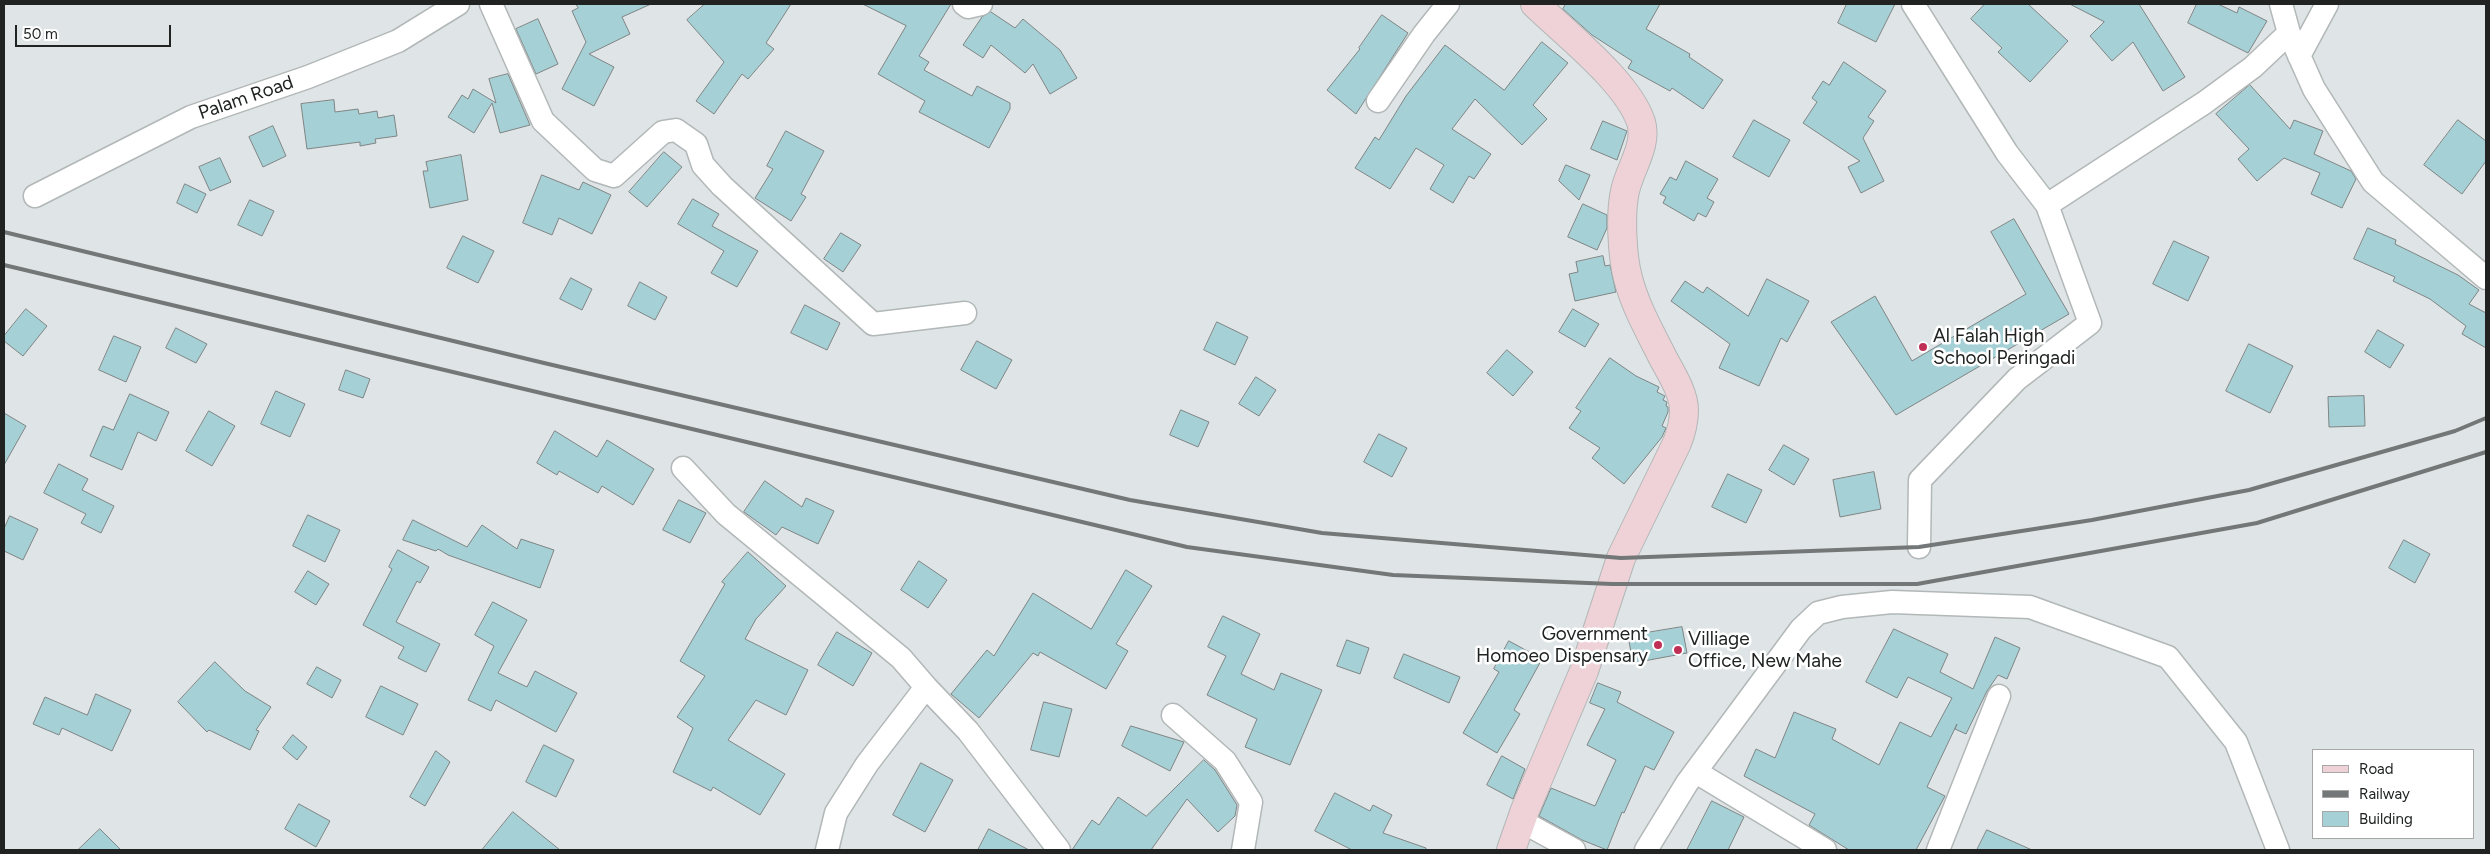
<!DOCTYPE html>
<html>
<head>
<meta charset="utf-8">
<style>
  body { margin:0 }
  #map { position:relative; width:2490px; height:854px; overflow:hidden; background:#dfe5e6; font-family:Figtree,sans-serif }
  canvas { display:block }
  .frame { position:absolute; inset:0; border:5px solid #212323; pointer-events:none }
  .legend { position:absolute; left:2312px; top:749px; width:162px; height:90px; box-sizing:border-box; background:#fff; border:1px solid #a6a7a7; margin:0; padding:6px 9px; list-style:none; font-size:15px; color:#212323 }
  .legend li { display:flex; align-items:center; gap:10px; height:25px }
  .legend b { width:25px; border:1px solid #a6a7a7 }
  .scale { position:absolute; left:15px; top:25px; width:156px; height:22px; box-sizing:border-box; border:2px solid #212323; border-top:0; padding-left:6px; font-size:15px; line-height:18px; white-space:nowrap; color:#212323; -webkit-text-stroke:4px #fff; paint-order:stroke }
</style>
</head>
<body>
<div id="map">
<canvas width="2490" height="854"></canvas>
<div class="frame"></div>
<ul class="legend">
<li><b style="height:6px;background:#efd2d7"></b>Road</li>
<li><b style="height:6px;background:#737777"></b>Railway</li>
<li><b style="height:14px;background:#a5d0d6"></b>Building</li>
</ul>
<div class="scale">50 m</div>
</div>
<script>
const ctx = document.querySelector('canvas').getContext('2d');
ctx.lineJoin = 'round';
function paint(path, color) { ctx.fillStyle = color; ctx.fill(path, 'evenodd'); }
function stroke(path, color, width, dash) { ctx.strokeStyle = color; ctx.lineWidth = width; ctx.lineCap = dash ? 'butt' : 'round'; ctx.setLineDash(dash || []); ctx.stroke(path); }
function write(font, color, halo, rows, align = 'center') {
  ctx.font = font + ' Figtree,sans-serif'; ctx.lineWidth = 5; ctx.setLineDash([]); ctx.textBaseline = 'middle'; ctx.strokeStyle = halo; ctx.fillStyle = color; for (const [text, x, y, turn = 0] of rows) {
    ctx.save(); ctx.translate(x, y); ctx.rotate((+turn || 0) * Math.PI / 180); ctx.textAlign = isNaN(turn) ? turn : align; if (halo) ctx.strokeText(text, 0, 0); ctx.fillText(text, 0, 0); ctx.restore();
  }
}
const building = new Path2D(`
  M 576,4 L 651,4 L 622,17 L 630,34 L 589,54 L 614,67 L 594,106 L 562,89 L 586,42 L 572,11 L 578,8 Z
  M 705,4 L 791,4 L 766,43 L 774,49 L 748,79 L 742,74 L 714,114 L 696,101 L 724,62 L 687,20 Z
  M 863,4 L 951,4 L 919,56 L 929,62 L 924,70 L 972,96 L 977,86 L 1010,103 L 1010,109 L 989,148 L 919,112 L 925,101 L 878,74 L 906,26 Z
  M 1566,4 L 1660,4 L 1646,29 L 1690,54 L 1689,57 L 1723,80 L 1703,109 L 1672,88 L 1670,91 L 1628,68 L 1632,61 L 1592,35 L 1563,9 Z
  M 1847,4 L 1895,4 L 1876,42 L 1838,23 Z
  M 1985,4 L 2028,4 L 2068,41 L 2030,82 L 1998,52 L 2002,48 L 1971,19 Z
  M 2070,4 L 2139,4 L 2185,77 L 2163,91 L 2133,42 L 2112,61 L 2090,36 L 2104,22 Z
  M 2197,4 L 2218,4 L 2237,13 L 2239,7 L 2267,21 L 2248,53 L 2188,23 Z
  M 991,12 L 1015,28 L 1023,19 L 1060,50 L 1077,78 L 1050,94 L 1033,64 L 1025,73 L 991,45 L 983,58 L 963,45 L 982,17 Z
  M 1382,15 L 1408,33 L 1356,114 L 1327,90 L 1360,49 L 1359,48 Z
  M 538,19 L 558,64 L 536,74 L 516,29 Z
  M 1542,42 L 1568,63 L 1533,105 L 1547,119 L 1522,145 L 1475,99 L 1452,129 L 1491,154 L 1474,179 L 1469,176 L 1453,203 L 1430,189 L 1444,165 L 1416,148 L 1390,189 L 1355,168 L 1375,137 L 1379,140 L 1406,96 L 1445,45 L 1504,90 Z
  M 1844,62 L 1886,91 L 1868,117 L 1874,121 L 1863,138 L 1884,181 L 1861,193 L 1848,167 L 1860,161 L 1803,123 L 1817,102 L 1812,98 L 1823,81 L 1829,85 Z
  M 508,74 L 530,125 L 500,133 L 492,103 L 474,133 L 448,117 L 462,95 L 468,99 L 473,89 L 496,103 L 489,79 Z
  M 2250,85 L 2290,129 L 2294,120 L 2323,131 L 2314,154 L 2351,171 L 2356,179 L 2342,208 L 2311,194 L 2320,173 L 2284,158 L 2257,181 L 2238,159 L 2249,149 L 2216,114 Z
  M 334,100 L 335,112 L 358,109 L 359,114 L 377,111 L 378,118 L 394,115 L 397,136 L 375,139 L 376,143 L 360,146 L 360,142 L 307,149 L 301,104 Z
  M 1754,120 L 1790,140 L 1769,177 L 1733,157 Z
  M 2458,120 L 2486,141 L 2486,161 L 2462,194 L 2424,165 Z
  M 1603,121 L 1627,131 L 1617,160 L 1591,149 Z
  M 273,126 L 286,156 L 263,167 L 249,137 Z
  M 786,131 L 824,151 L 801,194 L 806,197 L 791,221 L 755,198 L 773,169 L 767,166 Z
  M 664,152 L 682,167 L 647,207 L 629,192 Z
  M 461,155 L 468,200 L 430,208 L 423,171 L 428,171 L 426,162 Z
  M 220,158 L 231,182 L 210,191 L 199,167 Z
  M 1686,161 L 1718,179 L 1707,198 L 1714,202 L 1706,217 L 1698,213 L 1694,221 L 1663,203 L 1666,197 L 1660,194 L 1670,177 L 1676,180 Z
  M 1566,165 L 1590,175 L 1579,200 L 1559,181 Z
  M 542,175 L 579,190 L 583,182 L 611,195 L 592,234 L 559,218 L 552,235 L 523,223 Z
  M 185,184 L 206,194 L 197,213 L 177,203 Z
  M 693,199 L 719,214 L 712,226 L 758,251 L 737,287 L 711,273 L 724,251 L 678,224 Z
  M 250,200 L 274,211 L 262,236 L 238,225 Z
  M 1583,204 L 1607,215 L 1607,228 L 1597,250 L 1568,237 Z
  M 2014,219 L 2069,314 L 1896,415 L 1831,322 L 1875,296 L 1912,361 L 2026,294 L 1991,232 Z
  M 2368,228 L 2396,240 L 2395,244 L 2458,275 L 2479,290 L 2469,304 L 2486,313 L 2486,348 L 2462,334 L 2466,326 L 2430,299 L 2393,281 L 2395,277 L 2354,259 Z
  M 841,233 L 861,245 L 843,272 L 824,259 Z
  M 463,236 L 494,251 L 478,283 L 447,268 Z
  M 2174,241 L 2209,257 L 2188,301 L 2153,284 Z
  M 1603,256 L 1605,266 L 1610,265 L 1616,292 L 1575,301 L 1569,274 L 1578,272 L 1576,262 Z
  M 571,278 L 592,289 L 582,310 L 560,299 Z
  M 1767,279 L 1809,301 L 1787,342 L 1781,338 L 1759,386 L 1719,368 L 1730,344 L 1671,301 L 1685,281 L 1703,293 L 1707,287 L 1748,316 Z
  M 640,282 L 667,297 L 655,320 L 628,306 Z
  M 805,305 L 840,323 L 827,350 L 791,333 Z
  M 26,309 L 47,326 L 23,356 L 4,341 L 4,336 Z
  M 1573,309 L 1599,324 L 1585,347 L 1559,332 Z
  M 1217,322 L 1248,337 L 1235,365 L 1204,350 Z
  M 176,328 L 207,344 L 196,363 L 166,348 Z
  M 2378,330 L 2404,345 L 2390,368 L 2365,352 Z
  M 114,336 L 141,347 L 126,382 L 99,370 Z
  M 977,341 L 1012,360 L 996,389 L 961,370 Z
  M 2249,344 L 2293,366 L 2270,413 L 2226,391 Z
  M 1507,350 L 1533,372 L 1513,396 L 1487,373 Z
  M 1610,358 L 1636,376 L 1659,387 L 1657,392 L 1665,396 L 1663,400 L 1667,402 L 1666,406 L 1668,407 L 1668,412 L 1662,426 L 1666,428 L 1662,437 L 1624,484 L 1592,458 L 1600,448 L 1569,428 L 1581,411 L 1576,408 Z
  M 346,370 L 370,379 L 363,398 L 339,390 Z
  M 1256,377 L 1276,390 L 1259,416 L 1239,404 Z
  M 276,391 L 305,404 L 290,437 L 261,424 Z
  M 130,394 L 169,412 L 156,441 L 138,432 L 122,470 L 90,456 L 103,426 L 113,430 Z
  M 2364,396 L 2365,426 L 2329,427 L 2328,397 Z
  M 1181,410 L 1209,422 L 1198,447 L 1170,435 Z
  M 209,411 L 235,426 L 212,466 L 186,451 Z
  M 4,413 L 26,426 L 4,465 Z
  M 555,431 L 597,457 L 607,440 L 654,469 L 633,505 L 602,486 L 598,493 L 559,471 L 557,475 L 537,463 Z
  M 1379,434 L 1407,448 L 1392,477 L 1364,462 Z
  M 1784,445 L 1809,459 L 1794,485 L 1769,470 Z
  M 59,464 L 88,479 L 82,490 L 114,506 L 101,533 L 81,523 L 86,514 L 44,493 Z
  M 1874,472 L 1881,509 L 1840,517 L 1833,480 Z
  M 1728,474 L 1762,490 L 1746,523 L 1712,507 Z
  M 765,481 L 802,507 L 806,498 L 834,511 L 818,544 L 782,527 L 776,535 L 744,512 Z
  M 679,500 L 706,513 L 690,543 L 663,530 Z
  M 308,515 L 340,530 L 325,562 L 293,546 Z
  M 10,516 L 38,529 L 23,560 L 4,551 L 4,529 Z
  M 413,520 L 467,547 L 482,525 L 517,549 L 521,539 L 554,550 L 540,588 L 448,555 L 438,549 L 436,551 L 403,540 Z
  M 2404,540 L 2430,554 L 2415,583 L 2389,568 Z
  M 398,550 L 429,567 L 420,583 L 417,581 L 396,622 L 440,644 L 426,672 L 398,658 L 404,647 L 363,625 L 392,569 L 389,567 Z
  M 748,552 L 786,586 L 756,619 L 745,639 L 808,670 L 786,715 L 756,700 L 728,740 L 785,774 L 760,815 L 713,787 L 711,791 L 673,772 L 693,728 L 677,717 L 705,676 L 680,661 L 725,584 L 722,582 Z
  M 919,561 L 947,580 L 928,608 L 901,590 Z
  M 1126,570 L 1152,586 L 1116,644 L 1128,651 L 1106,689 L 1040,652 L 1038,656 L 1033,653 L 979,718 L 951,694 L 987,650 L 994,656 L 1033,593 L 1091,629 Z
  M 308,571 L 329,584 L 316,605 L 295,592 Z
  M 493,602 L 527,620 L 498,673 L 527,687 L 535,671 L 577,693 L 556,732 L 496,700 L 491,711 L 468,700 L 494,646 L 475,635 Z
  M 1223,616 L 1260,634 L 1241,674 L 1274,690 L 1281,673 L 1322,690 L 1290,765 L 1245,747 L 1257,719 L 1207,695 L 1226,656 L 1208,647 Z
  M 1682,627 L 1687,653 L 1633,663 L 1628,636 Z
  M 1894,629 L 1948,654 L 1940,672 L 1973,689 L 1995,637 L 2020,648 L 2007,679 L 1998,675 L 1987,691 L 1966,734 L 1955,729 L 1957,724 L 1927,787 L 1945,796 L 1916,850 L 1849,850 L 1809,825 L 1815,814 L 1744,776 L 1756,749 L 1775,758 L 1794,712 L 1836,729 L 1832,739 L 1879,765 L 1900,722 L 1931,737 L 1952,698 L 1908,677 L 1897,698 L 1866,682 Z
  M 837,632 L 872,653 L 853,686 L 818,665 Z
  M 1347,640 L 1369,648 L 1360,674 L 1337,666 Z
  M 1509,641 L 1542,659 L 1514,710 L 1520,714 L 1497,753 L 1463,733 L 1499,672 L 1494,669 Z
  M 1404,654 L 1460,677 L 1449,703 L 1394,678 Z
  M 215,662 L 245,691 L 271,707 L 256,730 L 259,731 L 250,750 L 209,730 L 207,732 L 178,702 Z
  M 317,667 L 341,680 L 332,698 L 307,684 Z
  M 1598,683 L 1621,692 L 1617,702 L 1674,732 L 1654,770 L 1645,766 L 1624,813 L 1622,812 L 1607,850 L 1582,840 L 1539,816 L 1551,788 L 1595,806 L 1616,760 L 1587,745 L 1605,709 L 1590,703 Z
  M 381,686 L 418,704 L 403,735 L 366,717 Z
  M 96,694 L 131,710 L 112,751 L 62,728 L 59,735 L 33,724 L 45,697 L 87,715 Z
  M 1044,702 L 1072,709 L 1059,757 L 1031,750 Z
  M 1131,726 L 1184,742 L 1170,771 L 1122,746 Z
  M 293,735 L 307,747 L 297,760 L 283,748 Z
  M 544,745 L 574,760 L 556,797 L 526,782 Z
  M 436,751 L 450,762 L 425,806 L 410,797 Z
  M 1502,756 L 1525,769 L 1513,799 L 1487,785 Z
  M 1204,760 L 1215,770 L 1237,805 L 1235,816 L 1218,832 L 1187,799 L 1151,850 L 1072,850 L 1092,820 L 1099,825 L 1118,797 L 1146,816 Z
  M 921,763 L 953,780 L 925,832 L 893,815 Z
  M 1335,793 L 1370,811 L 1373,805 L 1392,815 L 1383,833 L 1426,848 L 1426,850 L 1352,850 L 1315,831 Z
  M 1712,801 L 1744,817 L 1728,850 L 1687,850 Z
  M 299,804 L 330,821 L 316,847 L 285,829 Z
  M 513,812 L 560,850 L 482,850 Z
  M 100,829 L 121,850 L 78,850 Z
  M 989,829 L 1029,850 L 978,850 Z
  M 1987,830 L 2032,850 L 1977,850 Z`);
const street = new Path2D(`
  M 491,4 L 543,121 L 595,170 L 614,176 L 663,132 L 676,130 L 696,144 L 703,165 L 722,186 L 873,324 L 965,313
  M 964,4 L 968,7 L 981,4
  M 1913,4 L 2007,153 L 2047,205
  M 2281,4 L 2289,33
  M 2299,56 L 2327,4
  M 1378,101 L 1424,34 L 1448,4
  M 35,196 L 191,117 L 308,77 L 398,41 L 458,4
  M 683,468 L 726,514 L 901,658 L 926,687 L 867,764 L 836,813 L 827,850
  M 1919,547 L 1920,480 L 2017,379 L 2090,323 L 2047,205 L 2204,103 L 2253,67 L 2289,33 L 2314,89 L 2373,182 L 2486,278
  M 926,687 L 968,731 L 1059,850
  M 1173,715 L 1225,761 L 1251,802 L 1243,850
  M 1696,772 L 1825,850
  M 1521,821 L 1574,850
  M 1646,850 L 1687,783 L 1801,629 L 1818,613 L 1842,607 L 1892,602 L 2030,607 L 2168,657 L 2236,742 L 2278,850
  M 1938,850 L 1999,696`);
const secondary = new Path2D(`
  M 1511,850 L 1525,810 L 1584,671 L 1621,558 L 1677,443 C 1681,433 1684,422 1684,410 C 1684,393 1671,373 1663,358 C 1650,332 1635,306 1628,278 C 1622,256 1620,213 1625,191 C 1630,168 1648,145 1641,122 C 1627,81 1566,34 1535,4`);
const rail = new Path2D(`
  M 4,232 L 544,363 L 1130,500 L 1322,533 L 1621,558 L 1919,547 L 2092,520 L 2249,490 L 2455,431 L 2486,418
  M 4,265 L 1187,547 L 1393,575 L 1612,584 L 1917,584 L 2257,523 L 2486,452`);
const markers = [
  [1923,347,5,"#c03056"],
  [1658,645,5,"#c03056"],
  [1678,650,5,"#c03056"]
];
const streetNames = [
  ["Palam Road",246,98,-19]
];
const poiNames = [
  ["Al Falah High",1933,336],
  ["School Peringadi",1933,358],
  ["Government",1648,634,"right"],
  ["Homoeo Dispensary",1648,656,"right"],
  ["Villiage",1688,639],
  ["Office, New Mahe",1688,661]
];
paint(building, '#a5d0d6');
stroke(building, '#7f8484', 1);
stroke(street, '#b2b7b7', 25);
stroke(secondary, '#b2b7b7', 30);
stroke(street, '#fff', 22);
stroke(secondary, '#efd2d7', 28);
stroke(rail, '#737777', 4);
for (const [x, y, r, color] of markers) { const dot = new Path2D(); dot.arc(x, y, r, 0, 2 * Math.PI); ctx.fillStyle = color; ctx.fill(dot); stroke(dot, '#fff', 2); }
write('19px', '#212323', '#fff', streetNames);
write('19px', '#212323', '#fff', poiNames, 'left');
</script>
</body>
</html>
